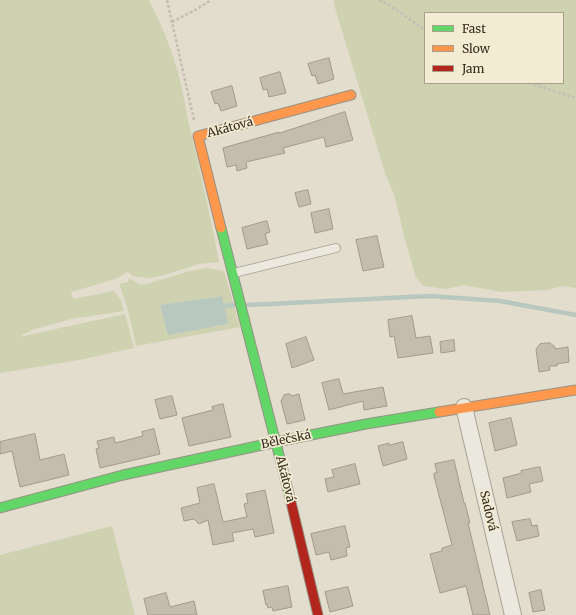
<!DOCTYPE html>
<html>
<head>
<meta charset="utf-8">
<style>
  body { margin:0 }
  #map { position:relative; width:576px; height:615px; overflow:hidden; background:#e2ddcd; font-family:Merriweather,serif }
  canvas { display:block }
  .legend { position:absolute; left:424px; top:12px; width:140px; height:72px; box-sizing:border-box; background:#f3ecd3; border:1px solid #a79f8b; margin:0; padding:5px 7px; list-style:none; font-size:12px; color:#362b1f }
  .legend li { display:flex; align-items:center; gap:8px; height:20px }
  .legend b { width:20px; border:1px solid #a79f8b }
</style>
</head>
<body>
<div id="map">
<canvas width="576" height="615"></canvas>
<ul class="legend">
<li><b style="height:5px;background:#63d668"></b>Fast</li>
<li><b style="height:5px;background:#ff974d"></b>Slow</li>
<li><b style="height:5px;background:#b3261e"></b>Jam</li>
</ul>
</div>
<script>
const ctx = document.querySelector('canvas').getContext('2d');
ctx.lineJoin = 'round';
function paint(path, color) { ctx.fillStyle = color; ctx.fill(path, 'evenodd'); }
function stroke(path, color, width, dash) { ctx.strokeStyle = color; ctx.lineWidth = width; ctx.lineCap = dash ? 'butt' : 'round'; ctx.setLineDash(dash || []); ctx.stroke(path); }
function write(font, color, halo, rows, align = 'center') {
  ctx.font = font + ' Merriweather,serif'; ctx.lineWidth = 3.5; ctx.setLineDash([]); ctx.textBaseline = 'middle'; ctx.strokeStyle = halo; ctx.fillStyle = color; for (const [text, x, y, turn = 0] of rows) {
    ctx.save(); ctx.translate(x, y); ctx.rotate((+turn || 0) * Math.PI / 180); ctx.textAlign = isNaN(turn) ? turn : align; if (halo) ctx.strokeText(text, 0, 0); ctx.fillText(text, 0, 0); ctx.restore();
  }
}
const green = new Path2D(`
  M 0,0 L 149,0 C 164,29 177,62 183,94 C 186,107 187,120 191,133 C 201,176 211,218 219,262 L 199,264 L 165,275 L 150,278 L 133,276 L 128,272 L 115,279 L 71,292 L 73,299 L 114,291 L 121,300 L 124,311 L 71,319 L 32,330 L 19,337 L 125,314 L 134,348 L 79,360 L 0,373 Z
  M 334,0 L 576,0 L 576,288 L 562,286 L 548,290 L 501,292 L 464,285 L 445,289 L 424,286 L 416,278 L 404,236 L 395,197 L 385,173 L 335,8 ZM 425,13 L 563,13 L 563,83 L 425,83 Z
  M 206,268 L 224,271 L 240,327 L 136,346 C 132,325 127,304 119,284 L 128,282 L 129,278 L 141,285 L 150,283 L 186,272 ZM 221,296 L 228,324 L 214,327 L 165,321 L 161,305 Z
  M 112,526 L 135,615 L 0,615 L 0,555 Z`);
const water = new Path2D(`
  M 222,296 L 228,324 L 168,335 L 160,305 Z`);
const stream = new Path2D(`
  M 248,305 L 430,296 L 500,301 L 576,315
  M 224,306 L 234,305`);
const building = new Path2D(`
  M 329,58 L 334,79 L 318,84 L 315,75 L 312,76 L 308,64 Z
  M 280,72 L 286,93 L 269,97 L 267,89 L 263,90 L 260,78 Z
  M 232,86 L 237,106 L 221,111 L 218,103 L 215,104 L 211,92 Z
  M 345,112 L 353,140 L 326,147 L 324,137 L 283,148 L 285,153 L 246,162 L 247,168 L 237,171 L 236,165 L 227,167 L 223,148 L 279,132 L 279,133 Z
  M 308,190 L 311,204 L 299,207 L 295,193 Z
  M 329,209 L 333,229 L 315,233 L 311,213 Z
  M 267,221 L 270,232 L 265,234 L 268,244 L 247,249 L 242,228 Z
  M 377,236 L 384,267 L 363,271 L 356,240 Z
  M 412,316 L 416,338 L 430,336 L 433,353 L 398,358 L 394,336 L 390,337 L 388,320 Z
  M 306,337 L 314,360 L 292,368 L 286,344 Z
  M 454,340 L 455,351 L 441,353 L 440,342 Z
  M 550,343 L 555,347 L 555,349 L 568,347 L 569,362 L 557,364 L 557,366 L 549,366 L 550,370 L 539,372 L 536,349 L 540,344 Z
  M 339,379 L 343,394 L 383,387 L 387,406 L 364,410 L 363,401 L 329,410 L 322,383 Z
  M 290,394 L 292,396 L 299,394 L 305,420 L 287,424 L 281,401 L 284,395 Z
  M 172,396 L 177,415 L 160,419 L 155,400 Z
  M 223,404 L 231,437 L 189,446 L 182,418 L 213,410 L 212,407 Z
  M 511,418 L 517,445 L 495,451 L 489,423 Z
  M 154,429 L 160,454 L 100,468 L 96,449 L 99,448 L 97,441 L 114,437 L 115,443 L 143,436 L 142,432 Z
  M 35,434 L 40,460 L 64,454 L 69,475 L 20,487 L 12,451 L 0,454 L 0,442 Z
  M 403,442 L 407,459 L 383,466 L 378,446 L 389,443 L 389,445 Z
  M 454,460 L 464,503 L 465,503 L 470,523 L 468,523 L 490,615 L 473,615 L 466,586 L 440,593 L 430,554 L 442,551 L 442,548 L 452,545 L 434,476 L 434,473 L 437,473 L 435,464 Z
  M 355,464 L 360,484 L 328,492 L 325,479 L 334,477 L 332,470 Z
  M 540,467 L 543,481 L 529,484 L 531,492 L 507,498 L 503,478 L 522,473 L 521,471 Z
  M 214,484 L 223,522 L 247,517 L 244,504 L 248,503 L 246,494 L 265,490 L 274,533 L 255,537 L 253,529 L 232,533 L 234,541 L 213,545 L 208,520 L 199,524 L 194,519 L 184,521 L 181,508 L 200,503 L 197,488 Z
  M 530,519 L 532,526 L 537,525 L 539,536 L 517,541 L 512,522 Z
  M 345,526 L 350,547 L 346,548 L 347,556 L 331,560 L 329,552 L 316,555 L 311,534 Z
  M 288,586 L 292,607 L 273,611 L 272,607 L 268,608 L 267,605 L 266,605 L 263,591 Z
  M 348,587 L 353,606 L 330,612 L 325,592 Z
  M 541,590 L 545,610 L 533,612 L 529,593 Z
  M 166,593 L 170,607 L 194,601 L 197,615 L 148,615 L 144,599 Z`);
const path = new Path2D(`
  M 167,0 L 194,120
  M 379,0 L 389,5 L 425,30
  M 172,22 L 197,9 L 211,0
  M 529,83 L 576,98`);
const lane = new Path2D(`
  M 234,273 L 336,248`);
const street = new Path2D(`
  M 464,407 L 513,615`);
const fast = new Path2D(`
  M 221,228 L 290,498
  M 0,508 L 123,475 L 276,442 L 366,424 L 439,412`);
const slow = new Path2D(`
  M 221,228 L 198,136 L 351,95
  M 439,412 L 576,390`);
const jam = new Path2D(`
  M 290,498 L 318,615`);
const streetNames = [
  ["Akátová",230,128,-15],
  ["Bělečská",286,440,-12],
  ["Akátová",285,479,76],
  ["Sadová",488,511,77]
];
paint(green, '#cfd2b0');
paint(water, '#b8c8bf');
stroke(stream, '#b8c8bf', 4.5);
paint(building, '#c6bcae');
stroke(building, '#a2998c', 1);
stroke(lane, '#a8a296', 10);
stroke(street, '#a8a296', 18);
stroke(fast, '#979286', 11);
stroke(slow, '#979286', 11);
stroke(jam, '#979286', 11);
stroke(path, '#c3bfb5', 2.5, [3, 2]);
stroke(lane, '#ebe8de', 8);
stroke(street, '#ebe8de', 16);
stroke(fast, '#63d668', 9);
stroke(slow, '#ff974d', 9);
stroke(jam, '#b3261e', 9);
write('12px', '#362b1f', '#f3ecd3', streetNames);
</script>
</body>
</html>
